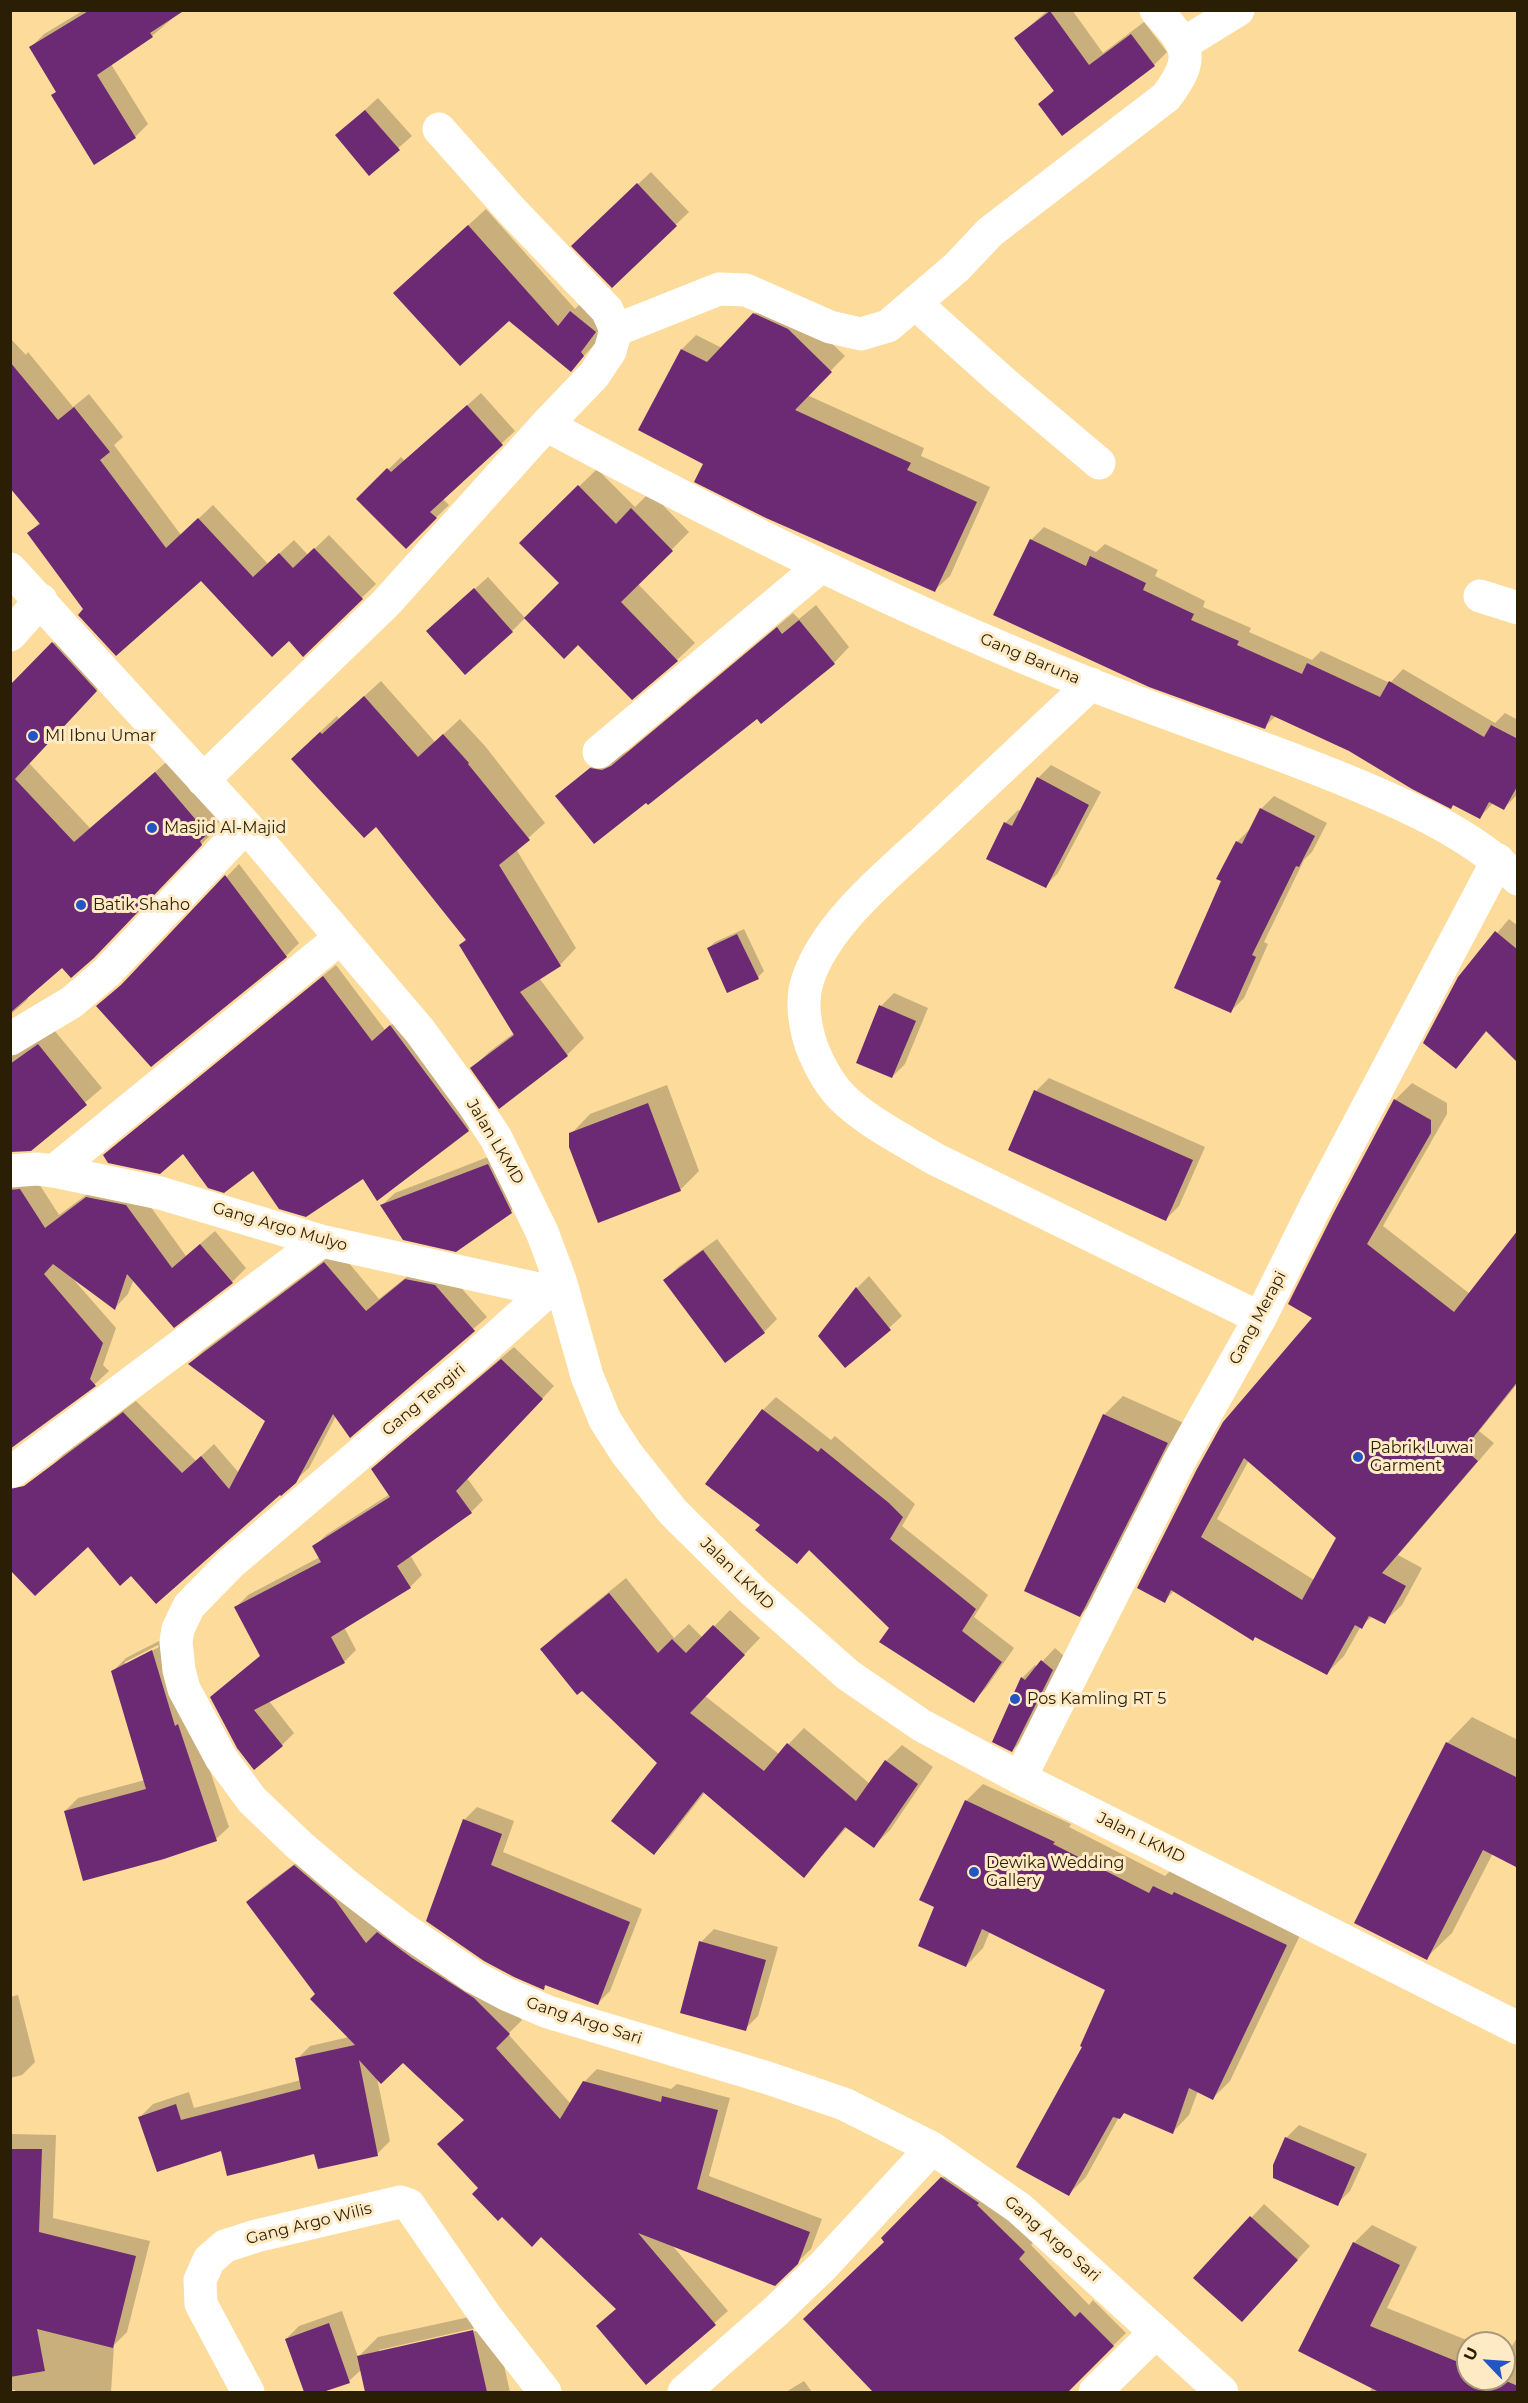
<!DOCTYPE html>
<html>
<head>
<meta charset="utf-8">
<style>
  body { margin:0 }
  #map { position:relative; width:1528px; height:2403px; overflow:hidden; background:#fcdb9b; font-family:Montserrat,sans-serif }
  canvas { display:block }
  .frame { position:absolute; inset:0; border:12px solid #2a1e04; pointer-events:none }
  .north { position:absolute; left:1456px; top:2331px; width:60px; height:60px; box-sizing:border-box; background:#feeac5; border:2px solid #a99878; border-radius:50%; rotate:295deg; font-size:16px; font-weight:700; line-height:24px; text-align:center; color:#2a1e04 }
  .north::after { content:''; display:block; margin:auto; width:21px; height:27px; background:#2355c3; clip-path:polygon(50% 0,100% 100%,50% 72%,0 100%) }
</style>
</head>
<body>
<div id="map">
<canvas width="1528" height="2403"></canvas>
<div class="frame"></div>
<div class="north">U</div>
</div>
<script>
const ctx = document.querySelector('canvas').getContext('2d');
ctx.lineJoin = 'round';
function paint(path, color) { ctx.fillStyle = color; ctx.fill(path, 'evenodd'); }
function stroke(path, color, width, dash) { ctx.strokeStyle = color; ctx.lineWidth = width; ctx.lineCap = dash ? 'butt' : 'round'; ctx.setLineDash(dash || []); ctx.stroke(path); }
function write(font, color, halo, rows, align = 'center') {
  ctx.font = font + ' Montserrat,sans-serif'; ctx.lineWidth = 6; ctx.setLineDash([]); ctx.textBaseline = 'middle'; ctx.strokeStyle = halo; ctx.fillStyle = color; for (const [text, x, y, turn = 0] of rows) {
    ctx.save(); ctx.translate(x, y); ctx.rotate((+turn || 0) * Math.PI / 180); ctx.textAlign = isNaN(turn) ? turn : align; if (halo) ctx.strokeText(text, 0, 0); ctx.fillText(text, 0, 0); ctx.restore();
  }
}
const shadow = new Path2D(`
  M 84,10 L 182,10 L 152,36 L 111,64 L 148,124 L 135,137 L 57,91 L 31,47 L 44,34 Z
  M 1048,10 L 1072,10 L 1103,53 L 1144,22 L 1167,52 L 1154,65 L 1062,134 L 1040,104 L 1055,89 L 1016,38 Z
  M 378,98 L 412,136 L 369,174 L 337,135 Z
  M 651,172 L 689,212 L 612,286 L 586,233 Z
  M 486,209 L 575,309 L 589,295 L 612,314 L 597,333 L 601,337 L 571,370 L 509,319 L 413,276 Z
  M 768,300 L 802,315 L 845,356 L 807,395 L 924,448 L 921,456 L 990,487 L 950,576 L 935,590 L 705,463 L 682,349 L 696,335 L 722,348 Z
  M 10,338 L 26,355 L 28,352 L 73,407 L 89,394 L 123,437 L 114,445 L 181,535 L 213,505 L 268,564 L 294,540 L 308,555 L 329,535 L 376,584 L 303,655 L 289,639 L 201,579 L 85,609 L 29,533 L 40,522 L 10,484 Z
  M 481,393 L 515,431 L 442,498 L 449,505 L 406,547 L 358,499 L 401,457 L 405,461 Z
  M 597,469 L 635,507 L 650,492 L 689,532 L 638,584 L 695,643 L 677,660 L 561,583 L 521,543 Z
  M 1044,527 L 1096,552 L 1105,544 L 1158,570 L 1155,576 L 1205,601 L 1203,607 L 1251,628 L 1249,632 L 1312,660 L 1321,651 L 1390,683 L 1403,669 L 1495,723 L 1505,713 L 1518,720 L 1517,795 L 1504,808 L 1493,803 L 1480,817 L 1349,750 L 1276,716 L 1264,727 L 1031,540 Z
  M 488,577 L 525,618 L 512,631 L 428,631 Z
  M 816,605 L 849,647 L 834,663 L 757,717 L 557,796 L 607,753 L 618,756 L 628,751 L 793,613 L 799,619 Z
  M 68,628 L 111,675 L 29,763 L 90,828 L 171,758 L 223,818 L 215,826 L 217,828 L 109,941 L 62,966 L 27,997 L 28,999 L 10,1015 L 10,688 Z
  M 381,681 L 435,742 L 460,719 L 485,746 L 545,823 L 516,849 L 576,948 L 560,965 L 539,978 L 584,1038 L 567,1055 L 499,1106 L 472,1068 L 489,1052 L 514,1033 L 467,939 L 309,742 L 337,716 L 339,719 Z
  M 1051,765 L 1101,792 L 1058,873 L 1045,886 L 1005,823 L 1018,810 L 1021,811 L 1038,778 Z
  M 1274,796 L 1327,823 L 1312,852 L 1304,860 L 1264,942 L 1268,944 L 1244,998 L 1231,1011 L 1223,880 L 1237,842 L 1250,829 L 1261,809 Z
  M 239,864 L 299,943 L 286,956 L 98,1006 L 132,975 Z
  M 1509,919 L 1518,926 L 1518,1061 L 1487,1031 L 1456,1067 L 1459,978 Z
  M 744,929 L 764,971 L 758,977 L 708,948 L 715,942 Z
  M 336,965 L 385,1030 L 404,1014 L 480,1118 L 468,1130 L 363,1177 L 254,1169 L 183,1151 L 105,1155 L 118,1143 Z
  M 894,993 L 928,1008 L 905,1064 L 892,1077 L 881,1006 Z
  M 54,1030 L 102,1088 L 31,1149 L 10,1088 L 10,1034 Z
  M 1049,1078 L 1205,1147 L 1179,1206 L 1166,1219 L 1010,1150 L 1036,1091 Z
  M 1412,1083 L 1447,1103 L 1447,1114 L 1383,1226 L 1470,1294 L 1518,1233 L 1518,1383 L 1479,1431 L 1494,1443 L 1398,1555 L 1422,1568 L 1402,1605 L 1384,1622 L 1373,1616 L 1361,1626 L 1344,1656 L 1327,1673 L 1175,1590 L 1164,1601 L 1314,1317 L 1334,1214 L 1395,1100 ZM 1249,1460 L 1338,1537 L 1314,1580 L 1217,1519 Z
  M 667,1085 L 699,1171 L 680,1190 L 571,1134 L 590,1114 Z
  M 501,1152 L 524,1198 L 511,1211 L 382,1205 L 395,1193 Z
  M 34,1176 L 59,1215 L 101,1184 L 140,1192 L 186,1256 L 215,1231 L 246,1268 L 232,1282 L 134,1279 L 128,1294 L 115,1308 L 74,1280 L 116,1328 L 103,1365 L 109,1371 L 95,1384 L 10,1448 L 10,1185 Z
  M 717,1239 L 777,1319 L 764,1332 L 665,1280 L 678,1267 Z
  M 338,1250 L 379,1299 L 419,1267 L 448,1273 L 487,1317 L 350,1436 L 336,1416 L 309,1468 L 156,1602 L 51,1467 L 63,1455 L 136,1401 L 196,1461 L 214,1444 L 239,1473 L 267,1420 L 190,1364 L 203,1351 Z
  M 869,1276 L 902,1316 L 889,1328 L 857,1288 Z
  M 514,1347 L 554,1386 L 467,1478 L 483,1500 L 471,1512 L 410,1555 L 422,1575 L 410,1587 L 344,1627 L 356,1650 L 344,1662 L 269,1701 L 294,1733 L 282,1745 L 212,1698 L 261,1655 L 236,1607 L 248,1595 L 320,1557 L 314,1547 L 326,1535 L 390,1494 L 385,1457 Z
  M 1123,1396 L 1186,1424 L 1099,1596 L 1080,1615 L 1104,1415 Z
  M 776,1397 L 831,1440 L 835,1436 L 915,1504 L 902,1526 L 988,1595 L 974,1617 L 1014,1648 L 986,1688 L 973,1701 L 890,1627 L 811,1549 L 797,1562 L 762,1524 L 707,1483 L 763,1410 Z
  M 626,1578 L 674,1638 L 689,1624 L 703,1638 L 730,1610 L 760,1638 L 705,1696 L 779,1754 L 804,1728 L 870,1784 L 886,1761 L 902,1745 L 933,1767 L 890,1830 L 874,1846 L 847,1827 L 804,1876 L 705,1792 L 670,1837 L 654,1853 L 659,1763 L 542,1649 L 558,1633 Z
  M 165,1638 L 229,1827 L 216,1839 L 65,1811 L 78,1798 L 145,1780 L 113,1671 L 126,1658 ZM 158,1645 L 159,1647 L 125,1665 L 125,1662 Z
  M 1055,1648 L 1065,1657 L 1024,1738 L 1012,1751 L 1022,1678 L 1035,1665 L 1037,1667 Z
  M 1472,1717 L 1518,1740 L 1518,1866 L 1493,1853 L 1452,1933 L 1426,1958 L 1447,1743 Z
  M 983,1784 L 1071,1824 L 1069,1827 L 1165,1876 L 1171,1870 L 1304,1927 L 1230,2081 L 1213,2098 L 1198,2091 L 1189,2115 L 1172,2133 L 1125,2112 L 1119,2117 L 1086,2177 L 1069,2194 L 1084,2046 L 1107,1990 L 990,1931 L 983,1948 L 966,1966 L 936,1906 L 966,1801 Z
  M 477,1807 L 514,1821 L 503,1852 L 642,1909 L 610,1991 L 597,2004 L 547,1984 L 543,1988 L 464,1820 Z
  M 308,1854 L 487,1986 L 522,2020 L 508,2034 L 571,2104 L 584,2082 L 597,2069 L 671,2089 L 677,2084 L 730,2098 L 709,2176 L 822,2219 L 811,2249 L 775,2284 L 671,2244 L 728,2311 L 646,2383 L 617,2308 L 541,2235 L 502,2215 L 480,2188 L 465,2119 L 403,2061 L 377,2078 L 390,2141 L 377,2154 L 222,2149 L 140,2117 L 153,2104 L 189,2092 L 194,2108 L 301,2080 L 297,2059 L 310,2046 L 349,2037 L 248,1902 L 261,1889 Z
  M 714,1929 L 778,1947 L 758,2016 L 745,2029 L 701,1942 Z
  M 18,1995 L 35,2062 L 22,2075 L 10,2078 L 10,1997 Z
  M 1299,2125 L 1367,2154 L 1350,2191 L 1337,2204 L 1286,2138 Z
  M 10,2134 L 56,2135 L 53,2218 L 150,2241 L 127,2332 L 114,2345 L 111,2392 L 15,2392 L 15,2390 L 10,2390 Z
  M 955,2165 L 1037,2238 L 1031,2245 L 1089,2305 L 1093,2300 L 1126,2333 L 1066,2392 L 875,2392 L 805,2319 L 886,2242 L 883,2238 Z
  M 1264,2204 L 1310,2246 L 1254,2307 L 1196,2278 Z
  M 1372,2225 L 1417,2247 L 1387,2308 L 1474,2343 L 1468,2343 L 1468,2379 L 1504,2379 L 1504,2355 L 1506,2356 L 1518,2336 L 1518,2392 L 1370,2392 L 1372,2387 L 1354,2243 Z
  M 342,2311 L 358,2357 L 378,2337 L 492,2312 L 510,2392 L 367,2392 L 362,2369 L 349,2381 L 319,2392 L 305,2392 L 286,2339 L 299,2326 ZM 480,2327 L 480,2330 L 379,2353 L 379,2350 Z
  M 804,2381 L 812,2392 L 786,2392 Z`);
const building = new Path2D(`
  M 90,10 L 185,10 L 150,33 L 153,37 L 97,75 L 136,138 L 94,165 L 51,95 L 56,92 L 29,47 Z
  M 1050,11 L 1089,65 L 1131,34 L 1155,66 L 1062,136 L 1038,104 L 1054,91 L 1014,38 Z
  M 365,110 L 400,150 L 369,176 L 335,135 Z
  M 637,183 L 677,226 L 612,288 L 571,246 Z
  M 468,225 L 558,326 L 570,311 L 596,332 L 581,352 L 584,356 L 571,372 L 509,321 L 460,366 L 393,293 Z
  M 753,313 L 788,329 L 832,372 L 795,410 L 911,463 L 907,470 L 977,502 L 935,592 L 766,518 L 694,482 L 703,464 L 638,430 L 681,349 L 707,362 Z
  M 10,362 L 58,420 L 74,407 L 110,452 L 100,460 L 166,548 L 198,518 L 253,577 L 279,553 L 293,568 L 314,548 L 363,599 L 303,657 L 289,641 L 272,657 L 201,581 L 116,656 L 78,615 L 83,609 L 27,533 L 40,524 L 10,488 Z
  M 467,405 L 503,445 L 430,512 L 437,518 L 406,549 L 356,499 L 387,468 L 391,472 Z
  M 578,485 L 616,524 L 631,508 L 673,551 L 621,602 L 678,661 L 632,700 L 578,645 L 564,659 L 524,618 L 559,583 L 519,543 Z
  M 1030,539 L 1086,566 L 1090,556 L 1146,583 L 1143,590 L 1194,614 L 1191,620 L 1239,641 L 1237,645 L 1302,674 L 1307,663 L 1380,697 L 1389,681 L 1484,737 L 1491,725 L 1518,739 L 1518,785 L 1504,810 L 1489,802 L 1480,819 L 1453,805 L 1451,809 L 1412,789 L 1349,751 L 1271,715 L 1265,729 L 1149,687 L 993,615 Z
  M 474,588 L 513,632 L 465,675 L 426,631 Z
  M 799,620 L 835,664 L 761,724 L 757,719 L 648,805 L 646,803 L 594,844 L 555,796 L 590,768 L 602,770 L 611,766 L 777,627 L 782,634 Z
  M 52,642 L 97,691 L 15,779 L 74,842 L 155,772 L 208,834 L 200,841 L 202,845 L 94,958 L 71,978 L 62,968 L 10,1013 L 10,685 Z
  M 364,696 L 418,757 L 443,734 L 469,763 L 468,764 L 530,840 L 499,865 L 561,966 L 520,992 L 568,1056 L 499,1109 L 470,1068 L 514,1035 L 459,945 L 466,940 L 376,827 L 364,838 L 291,759 L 320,732 L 322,734 Z
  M 1037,777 L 1089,805 L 1046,888 L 986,859 L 1004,822 L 1012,826 Z
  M 1260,808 L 1315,836 L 1299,867 L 1296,866 L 1252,955 L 1256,957 L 1231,1013 L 1174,988 L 1221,881 L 1216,879 L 1236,841 L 1242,844 Z
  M 225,875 L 287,957 L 151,1067 L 96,1006 L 121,985 Z
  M 1495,931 L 1518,950 L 1518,1063 L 1486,1031 L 1456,1069 L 1423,1043 L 1458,977 Z
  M 737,934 L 759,979 L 727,993 L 707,948 Z
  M 323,976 L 372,1041 L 390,1025 L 469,1131 L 377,1201 L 363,1179 L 306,1217 L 279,1209 L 253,1171 L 224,1193 L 208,1188 L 183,1154 L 160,1174 L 108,1163 L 103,1155 Z
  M 879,1005 L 916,1021 L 892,1078 L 856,1063 Z
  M 38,1044 L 87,1105 L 31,1151 L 10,1152 L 10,1064 Z
  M 1034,1090 L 1193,1160 L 1166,1221 L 1008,1150 Z
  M 1394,1099 L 1431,1120 L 1431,1133 L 1367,1244 L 1454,1312 L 1518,1230 L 1518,1381 L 1464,1449 L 1478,1461 L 1382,1573 L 1406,1586 L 1385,1624 L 1369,1616 L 1362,1629 L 1355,1625 L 1327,1675 L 1255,1637 L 1253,1641 L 1171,1590 L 1165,1603 L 1137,1588 L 1197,1469 L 1223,1422 L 1312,1318 L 1288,1304 L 1333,1214 ZM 1244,1458 L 1336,1538 L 1302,1600 L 1201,1537 Z
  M 648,1103 L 681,1191 L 598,1223 L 569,1147 L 569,1133 Z
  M 488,1164 L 512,1213 L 456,1252 L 403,1240 L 380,1205 Z
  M 20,1189 L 45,1228 L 86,1197 L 126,1205 L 172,1268 L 200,1244 L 233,1283 L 174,1328 L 127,1274 L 115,1310 L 53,1264 L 44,1274 L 103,1343 L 90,1379 L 96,1386 L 10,1449 L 10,1190 Z
  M 703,1250 L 765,1333 L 725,1363 L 663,1280 Z
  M 324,1262 L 366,1311 L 405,1279 L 435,1285 L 475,1331 L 350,1438 L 333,1414 L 296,1483 L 281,1496 L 280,1495 L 156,1604 L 131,1576 L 120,1586 L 88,1547 L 35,1596 L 10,1570 L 10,1489 L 24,1486 L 123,1412 L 182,1473 L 201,1456 L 229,1489 L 265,1421 L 188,1364 Z
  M 856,1287 L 891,1330 L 845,1368 L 818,1336 Z
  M 501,1359 L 543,1399 L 456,1491 L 472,1513 L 397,1566 L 411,1588 L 331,1637 L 345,1663 L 254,1710 L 283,1746 L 254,1770 L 237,1748 L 210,1697 L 260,1656 L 234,1607 L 321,1562 L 312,1546 L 390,1497 L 371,1469 Z
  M 762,1409 L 818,1452 L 821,1448 L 889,1503 L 903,1517 L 890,1539 L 976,1609 L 962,1631 L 1002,1662 L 974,1703 L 879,1642 L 889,1628 L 809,1550 L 797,1564 L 755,1530 L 760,1525 L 705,1484 Z
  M 1103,1414 L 1168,1443 L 1080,1617 L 1024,1591 Z
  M 609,1593 L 658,1653 L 672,1639 L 686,1653 L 713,1625 L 745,1655 L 690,1713 L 764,1771 L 787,1743 L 856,1801 L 885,1760 L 918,1784 L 874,1848 L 845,1827 L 804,1878 L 703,1792 L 654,1855 L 611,1821 L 657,1763 L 582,1691 L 577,1695 L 540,1649 Z
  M 152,1650 L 175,1726 L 178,1724 L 217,1841 L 164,1859 L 83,1881 L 64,1811 L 146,1789 L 111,1671 Z
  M 1041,1660 L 1053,1670 L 1012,1752 L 992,1742 L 1021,1677 L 1025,1680 Z
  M 1446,1742 L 1518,1778 L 1518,1868 L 1483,1850 L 1427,1960 L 1354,1923 Z
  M 965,1800 L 1055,1842 L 1053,1844 L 1149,1893 L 1153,1886 L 1172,1895 L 1174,1892 L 1287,1945 L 1213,2100 L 1189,2088 L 1173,2134 L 1124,2113 L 1120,2119 L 1113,2117 L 1069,2196 L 1016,2167 L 1082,2047 L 1080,2046 L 1105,1990 L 982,1929 L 966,1967 L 918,1946 L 934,1907 L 919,1900 Z
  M 463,1819 L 502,1834 L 491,1865 L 630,1922 L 598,2005 L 545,1985 L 544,1990 L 514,1977 L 484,1961 L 426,1921 Z
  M 294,1865 L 335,1900 L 366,1943 L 377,1932 L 412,1958 L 474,1998 L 510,2034 L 496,2048 L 560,2119 L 583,2081 L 661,2102 L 662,2096 L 718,2110 L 697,2189 L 810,2232 L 798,2264 L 775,2286 L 638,2233 L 716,2325 L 646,2385 L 596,2326 L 616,2309 L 541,2237 L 532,2247 L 502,2217 L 498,2221 L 472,2194 L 478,2188 L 437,2144 L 464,2120 L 403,2063 L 381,2084 L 359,2060 L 378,2156 L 318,2169 L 314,2154 L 227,2176 L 221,2151 L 157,2172 L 138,2117 L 176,2104 L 181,2120 L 301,2089 L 295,2058 L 355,2045 L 310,1999 L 315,1994 L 246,1902 Z
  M 699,1941 L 766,1960 L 746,2031 L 680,2013 Z
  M 1285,2137 L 1355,2167 L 1338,2206 L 1273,2178 L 1273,2165 Z
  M 10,2149 L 42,2149 L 39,2232 L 136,2256 L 113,2348 L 37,2329 L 45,2371 L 10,2377 Z
  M 941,2177 L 979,2203 L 977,2205 L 1025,2252 L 1019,2259 L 1075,2317 L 1080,2312 L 1114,2346 L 1068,2392 L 873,2392 L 803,2319 L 884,2242 L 881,2238 Z
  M 1250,2216 L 1298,2260 L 1242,2322 L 1193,2278 Z
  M 1353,2242 L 1400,2265 L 1370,2326 L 1468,2366 L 1468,2379 L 1501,2379 L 1518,2386 L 1518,2392 L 1379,2392 L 1298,2351 Z
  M 329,2323 L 350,2383 L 323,2392 L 304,2392 L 285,2339 Z
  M 473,2330 L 487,2392 L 365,2392 L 357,2356 Z`);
const minor = new Path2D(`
  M 1183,44 L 1238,10
  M 916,304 L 1003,382 L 1099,463
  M 616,330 L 719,289 L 746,290 L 830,327 L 861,334 L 888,326 L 957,267 L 990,232 L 1166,97 C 1197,56 1188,46 1156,10
  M 546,425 C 724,520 904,611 1092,685 C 1176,718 1262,746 1345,780 C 1408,806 1468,832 1518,879
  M 10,569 L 246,826 L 420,1031 L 474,1105 L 496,1138 L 542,1232 L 560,1280 L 587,1376 L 605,1420 L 627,1454 L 673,1512 L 754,1592 L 848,1675 L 921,1725 L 1020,1778 L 1518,2028
  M 1480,596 L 1518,608
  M 10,635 L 41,600
  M 1091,684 C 1036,736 980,788 925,840 C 884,877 823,928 807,982 C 801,1002 805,1026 811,1045 C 819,1066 830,1087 847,1102 C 873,1125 905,1141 935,1159 L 1260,1318
  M 599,752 L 821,566
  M 203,780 L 386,603 L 546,425 L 594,375 L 610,351 L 616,330 L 607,310 L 511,210 L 439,129
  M 10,1039 L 72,1002 L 107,972 L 246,826
  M 10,1171 L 37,1169 L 54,1171 L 160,1193 L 321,1241 L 548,1291
  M 54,1171 L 340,938
  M 560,1280 L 471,1360 L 231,1563 L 189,1606 L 178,1629 L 176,1642 L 179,1670 L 184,1689 L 221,1758 L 252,1800 L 299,1845 L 346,1885 L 402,1928 L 474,1977 L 506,1994 L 548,2012 L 768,2078 L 844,2104 L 932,2148 L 1019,2208 L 1222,2392
  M 13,1471 L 321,1241
  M 1020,1778 L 1180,1460 L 1260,1318 L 1316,1205 L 1498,860
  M 248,2392 L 201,2304 L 200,2280 L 209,2260 L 225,2246 L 256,2236 L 400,2202 L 409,2205 L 487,2318 L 545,2392
  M 684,2392 L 776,2311 L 823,2266 L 932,2148
  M 1095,2392 L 1156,2332`);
const markers = [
  [33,736,6,"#2355c3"],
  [152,828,6,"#2355c3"],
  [81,905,6,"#2355c3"],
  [1358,1457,6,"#2355c3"],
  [1015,1699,6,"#2355c3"],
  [974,1872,6,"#2355c3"]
];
const streetNames = [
  ["Gang Baruna",1030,659,23],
  ["Jalan LKMD",495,1142,59],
  ["Gang Argo Mulyo",280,1227,16],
  ["Gang Merapi",1258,1318,-62],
  ["Gang Tengiri",424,1400,-40],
  ["Jalan LKMD",737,1574,44],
  ["Jalan LKMD",1141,1838,26],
  ["Gang Argo Sari",584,2021,18],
  ["Gang Argo Wilis",309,2224,-14],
  ["Gang Argo Sari",1052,2239,41]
];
const poiNames = [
  ["MI Ibnu Umar",45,736],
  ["Masjid Al-Majid",164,828],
  ["Batik Shaho",93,905],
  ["Pabrik Luwai",1370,1448],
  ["Garment",1370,1466],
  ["Pos Kamling RT 5",1027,1699],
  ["Dewika Wedding",986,1863],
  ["Gallery",986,1881]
];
paint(shadow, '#0003');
paint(building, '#6b2a73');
stroke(minor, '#fff', 33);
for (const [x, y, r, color] of markers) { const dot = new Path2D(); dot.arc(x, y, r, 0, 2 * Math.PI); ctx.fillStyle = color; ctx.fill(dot); stroke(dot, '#feeac5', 2); }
write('16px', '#2a1e04', '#feeac5', streetNames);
write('16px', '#2a1e04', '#feeac5', poiNames, 'left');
</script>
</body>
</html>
